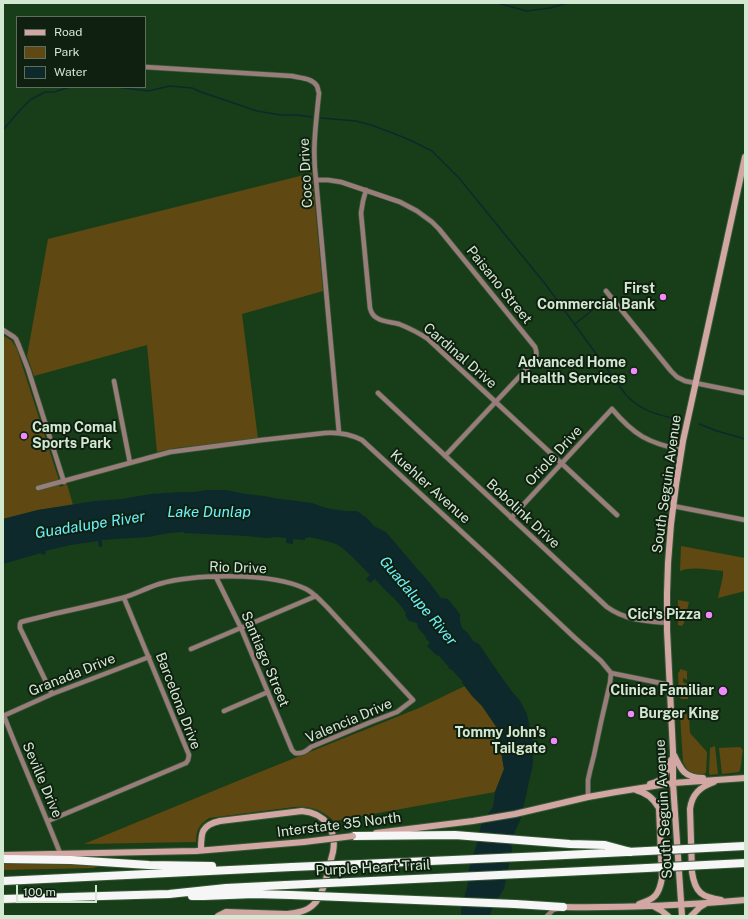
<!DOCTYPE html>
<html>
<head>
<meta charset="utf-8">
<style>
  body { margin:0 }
  #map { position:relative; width:748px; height:919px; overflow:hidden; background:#183e19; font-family:"Public Sans",sans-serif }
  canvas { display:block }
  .frame { position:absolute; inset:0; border:4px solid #d2e8d1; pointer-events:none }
  .legend { position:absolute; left:16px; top:16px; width:130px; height:72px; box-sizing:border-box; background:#102010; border:1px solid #5e705d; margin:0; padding:5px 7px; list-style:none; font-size:12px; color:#d2e8d1 }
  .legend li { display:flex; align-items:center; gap:8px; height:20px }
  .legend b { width:20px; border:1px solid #5e705d }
  .scale { position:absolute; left:16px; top:885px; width:81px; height:18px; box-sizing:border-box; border:2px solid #d2e8d1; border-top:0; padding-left:5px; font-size:12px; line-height:14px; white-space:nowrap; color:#d2e8d1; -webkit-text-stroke:3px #102010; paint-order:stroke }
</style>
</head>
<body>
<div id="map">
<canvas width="748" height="919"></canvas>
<div class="frame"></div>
<ul class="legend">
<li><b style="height:5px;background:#d2a7a3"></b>Road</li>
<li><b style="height:11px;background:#5f4811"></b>Park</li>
<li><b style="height:11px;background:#0e292c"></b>Water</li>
</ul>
<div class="scale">100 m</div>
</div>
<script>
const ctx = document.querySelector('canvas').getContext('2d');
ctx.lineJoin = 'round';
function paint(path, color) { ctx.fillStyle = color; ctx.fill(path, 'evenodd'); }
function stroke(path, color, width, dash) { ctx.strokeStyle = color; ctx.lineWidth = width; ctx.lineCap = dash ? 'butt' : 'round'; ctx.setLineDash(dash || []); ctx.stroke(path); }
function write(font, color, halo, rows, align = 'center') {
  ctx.font = font + ' "Public Sans",sans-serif'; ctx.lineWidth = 4; ctx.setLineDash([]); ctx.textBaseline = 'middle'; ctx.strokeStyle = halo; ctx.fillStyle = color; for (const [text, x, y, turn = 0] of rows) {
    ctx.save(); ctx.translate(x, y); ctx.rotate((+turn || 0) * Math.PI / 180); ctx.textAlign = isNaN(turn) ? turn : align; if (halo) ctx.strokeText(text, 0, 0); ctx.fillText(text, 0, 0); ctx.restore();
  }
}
const green = new Path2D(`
  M 312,173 L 323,291 L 242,314 L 258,439 L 176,448 L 157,452 L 147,345 L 34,376 L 27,356 L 48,239 Z
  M 3,335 L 12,341 L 17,349 L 58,477 L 60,487 L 67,484 L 73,505 L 38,510 L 3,519 Z
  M 681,546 L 745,558 L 745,591 L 718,598 L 723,576 L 723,571 C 709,570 692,566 680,571 Z
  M 678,600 L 689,602 L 684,623 L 682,626 L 678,625 Z
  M 680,669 L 687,671 L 687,680 L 683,678 L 683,682 L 687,684 L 688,699 L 682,699 L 679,697 L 678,673 L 680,671 Z
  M 465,686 L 482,706 L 497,728 L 504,769 L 495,792 L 334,821 C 320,809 311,806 294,807 L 209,818 C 199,825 196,830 196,842 L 84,844 L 240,780 L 419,708 Z
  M 689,714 L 690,733 L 707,752 L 706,773 L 703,774 L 703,775 L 693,775 L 688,771 L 683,762 L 680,715 Z
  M 715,746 L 718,774 L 710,775 L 709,773 L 710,748 Z
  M 740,747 L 743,750 C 741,758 742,766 739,772 L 722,774 L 719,748 Z
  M 3,862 L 55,863 L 100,866 L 93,868 L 3,870 Z`);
const water = new Path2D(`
  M 206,490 L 226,490 L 246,494 L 264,496 L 274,498 L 312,503 L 326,508 L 345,511 L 357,511 L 367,518 L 374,526 L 386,532 L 414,565 L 429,582 L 441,598 L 448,599 L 460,614 L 460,621 L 462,628 L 468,633 L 473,641 L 479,644 L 491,662 L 513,693 L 519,699 L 527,714 L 533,743 L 533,764 L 521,818 L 511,841 L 512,851 L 504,889 L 492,908 L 490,916 L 461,916 L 461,910 L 468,883 L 467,875 L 478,840 L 480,829 L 482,822 L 493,807 L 495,792 L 504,769 L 497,728 L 482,706 L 472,696 L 462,683 L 463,682 L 452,670 L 448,668 L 449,667 L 439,656 L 436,655 L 427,646 L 430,643 L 426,639 L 426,637 L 418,628 L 417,623 L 409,621 L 405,615 L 406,613 L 400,605 L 399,604 L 393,597 L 392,597 L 389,593 L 388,593 L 375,579 L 370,583 L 366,579 L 370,575 C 362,567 346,549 336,544 C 329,541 317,539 309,537 L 308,538 L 305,538 L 305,540 L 293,539 L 293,544 L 286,543 L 286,538 L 275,537 L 267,538 L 246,536 L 184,533 L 184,532 L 170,533 L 148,537 L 102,540 L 102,547 L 99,547 L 98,541 L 71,545 L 45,551 L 46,554 L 42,555 L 41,553 L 3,564 L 3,519 L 38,510 L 94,501 L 122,499 L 150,494 L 179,492 L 194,492 Z`);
const stream = new Path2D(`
  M 497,3 L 527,11 L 550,8 L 568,3
  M 116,87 L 148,91 L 170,86 L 192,88 L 201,92 L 257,111 L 281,115 L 297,115 L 312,117
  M 321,118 L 356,121 L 371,125 L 393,133 L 414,142 L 432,151 L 459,178 L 546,285 L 626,395 C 642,412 659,415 681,420
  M 3,130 L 20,110 L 30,100 L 45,92 L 54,92 L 70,87
  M 575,324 L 606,299
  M 699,424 L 717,431 L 745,439`);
const street = new Path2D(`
  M 145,67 L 292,76 C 300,78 312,78 317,86 C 318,88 318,91 319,93 C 316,122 312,151 316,180 L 339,433
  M 316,180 L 328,180 L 341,182 L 400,202 L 417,211 L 432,222 L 439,229 L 535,347 C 537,352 537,357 534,361 L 445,456
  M 366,190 L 363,201 L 361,213 L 370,308 C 371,312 373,316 377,318 C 383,322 392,322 399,324 C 409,328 419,333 428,339 L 617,515
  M 606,291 L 671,371 L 677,377 L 685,381 L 745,393
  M 3,330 L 14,337 L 16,339 L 19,346 L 28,369 L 64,482
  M 114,381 L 130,463
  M 378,393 L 607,607 C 625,620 645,621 667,623
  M 38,488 L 170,452 L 262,440 L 325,433 C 338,432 350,434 362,440 L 490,558 L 575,638 L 601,661 L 611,673 L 610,683 L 601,722 L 594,755 L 590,771 L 588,780 L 588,797
  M 673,506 L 745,520
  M 511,518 L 612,409 C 634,435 648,443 682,450
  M 191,649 L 316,596
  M 611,673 L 670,685
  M 52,694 L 20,628 L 20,624 L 21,622 C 31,619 43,617 53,614 C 76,609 99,604 122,598 C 134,595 146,588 159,584 C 195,574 271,572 306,589 C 314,593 320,600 327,607 L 413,700 L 397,712 L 371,722 L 311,747 C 305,752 302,754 295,753 L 292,750 L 241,628 L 216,577
  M 224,711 L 268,692
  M 3,716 L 52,694 L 149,657
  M 4,716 C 22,762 42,807 60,853
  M 48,821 L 186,763 L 188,760 L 189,755 L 124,598
  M 547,916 L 553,910 L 559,908`);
const secondary = new Path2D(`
  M 674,755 C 681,770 685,778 703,778
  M 714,782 C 700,787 692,794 690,809 L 692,872 C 695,893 702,897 721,900
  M 650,784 C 665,780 667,774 671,760
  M 636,790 C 647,793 653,798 659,808 L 662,878 C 659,895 655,899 639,904
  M 376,833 L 473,821 L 515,814 L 588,797 L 616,792 L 673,783 L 745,778
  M 201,850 C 201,833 201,825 220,821 L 302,811 C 325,813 337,830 333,852 C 329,866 324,896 313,905 C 306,912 295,913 286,914 L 226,912 L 218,916
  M 3,855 L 196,851 L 304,842
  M 653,906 L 662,911 L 668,916
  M 563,907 C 623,908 685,905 745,900
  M 682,916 L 673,783 L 673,752 L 667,630 L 667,593 L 668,563 L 671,524 L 676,485 L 683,441 L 745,157
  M 691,916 L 700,907 L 705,904`);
const highway = new Path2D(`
  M 353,836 L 455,835 L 570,844 L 605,845 L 631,852
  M 545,856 L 647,851
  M 3,859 L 71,860 L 149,865 L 212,866
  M 705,865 L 745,863
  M 542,873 L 647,868
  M 3,881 L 292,867
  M 192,896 L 204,896 L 254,894 L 291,895
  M 3,899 L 169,894 L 226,888 L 286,885
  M 515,904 L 563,907`);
const secondaryBridge = new Path2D(`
  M 304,842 L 353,836`);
const highwayBridge = new Path2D(`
  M 647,851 L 745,846
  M 292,867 L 545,856
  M 647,868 L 705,865
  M 286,885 L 542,873
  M 291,895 L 515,904`);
const markers = [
  [663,297,4,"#ee8bf8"],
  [634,371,4,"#ee8bf8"],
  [24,436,4,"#ee8bf8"],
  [709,615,4,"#ee8bf8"],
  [723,691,5,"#ee8bf8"],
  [631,714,4,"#ee8bf8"],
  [554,741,4,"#ee8bf8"]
];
const streetNames = [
  ["Coco Drive",306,173,-93],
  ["Paisano Street",499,285,51],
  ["Cardinal Drive",460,356,41],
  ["Oriole Drive",554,456,-47],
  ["South Seguin Avenue",667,484,-82],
  ["Kuehler Avenue",430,487,42],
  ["Bobolink Drive",523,514,43],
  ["Rio Drive",238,568,2],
  ["Santiago Street",265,659,67],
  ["Granada Drive",72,675,-22],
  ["Barcelona Drive",178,701,69],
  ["Valencia Drive",349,721,-23],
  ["Seville Drive",42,780,67],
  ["South Seguin Avenue",664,809,-93],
  ["Interstate 35 North",339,825,-7],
  ["Purple Heart Trail",373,868,-3]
];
const poiNames = [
  ["First",655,289],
  ["Commercial Bank",655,305],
  ["Advanced Home",626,363],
  ["Health Services",626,379],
  ["Camp Comal",32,428,"left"],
  ["Sports Park",32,444,"left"],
  ["Cici's Pizza",701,615],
  ["Clinica Familiar",714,691],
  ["Burger King",639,714,"left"],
  ["Tommy John's",546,733],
  ["Tailgate",546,749]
];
const waterNames = [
  ["Lake Dunlap",209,512],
  ["Guadalupe River",90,525,-9],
  ["Guadalupe River",418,601,50]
];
paint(green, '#5f4811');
paint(water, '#0e292c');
stroke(stream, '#0e292c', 1.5);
stroke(street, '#365936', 6);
stroke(secondary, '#365936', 8);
stroke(highway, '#365936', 10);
stroke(street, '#997d7b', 4.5);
stroke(secondary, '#d2a7a3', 6);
stroke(highway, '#f6f6f6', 8);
stroke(secondaryBridge, '#365936', 8, []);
stroke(highwayBridge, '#365936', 10, []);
stroke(secondaryBridge, '#d2a7a3', 6);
stroke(highwayBridge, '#f6f6f6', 8);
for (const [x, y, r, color] of markers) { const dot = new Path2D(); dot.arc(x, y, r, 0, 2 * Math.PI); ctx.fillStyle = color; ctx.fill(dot); stroke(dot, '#102010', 1.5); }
write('14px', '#d2e8d1', '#102010', streetNames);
write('bold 14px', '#d2e8d1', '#102010', poiNames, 'right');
write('italic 15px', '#6bf1fe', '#102010', waterNames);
</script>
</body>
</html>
